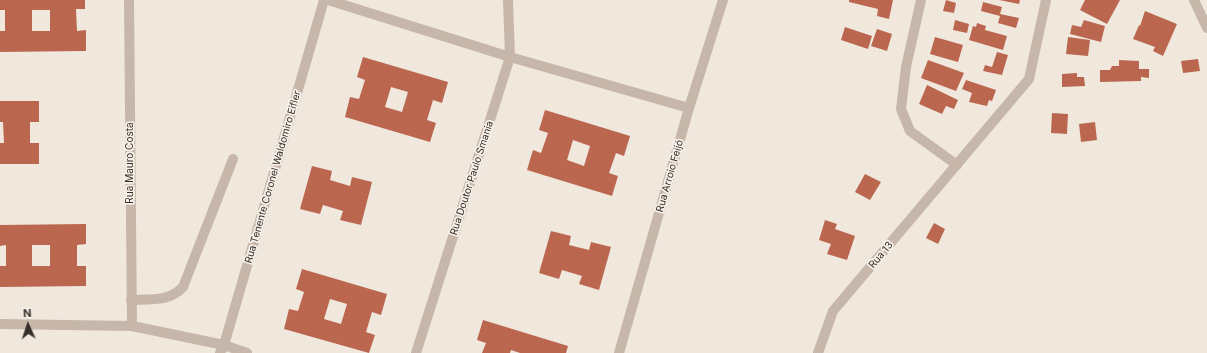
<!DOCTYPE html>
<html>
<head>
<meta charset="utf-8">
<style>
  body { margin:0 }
  #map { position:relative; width:1207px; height:353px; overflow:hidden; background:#f0e7dd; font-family:Inter,sans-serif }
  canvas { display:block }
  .north { position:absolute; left:8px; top:305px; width:40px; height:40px; -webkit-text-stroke:3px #f8f1e9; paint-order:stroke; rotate:357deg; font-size:11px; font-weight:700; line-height:16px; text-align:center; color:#352d29 }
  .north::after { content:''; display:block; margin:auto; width:14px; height:18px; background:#352d29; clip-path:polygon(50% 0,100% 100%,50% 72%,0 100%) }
</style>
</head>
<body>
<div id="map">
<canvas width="1207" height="353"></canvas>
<div class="north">N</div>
</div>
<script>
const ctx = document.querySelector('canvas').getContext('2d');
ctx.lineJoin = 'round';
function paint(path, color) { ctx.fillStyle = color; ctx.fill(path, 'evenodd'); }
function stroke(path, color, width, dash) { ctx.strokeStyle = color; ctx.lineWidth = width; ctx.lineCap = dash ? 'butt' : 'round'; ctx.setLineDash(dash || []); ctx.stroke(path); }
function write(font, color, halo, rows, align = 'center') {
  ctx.font = font + ' Inter,sans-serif'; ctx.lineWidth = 3.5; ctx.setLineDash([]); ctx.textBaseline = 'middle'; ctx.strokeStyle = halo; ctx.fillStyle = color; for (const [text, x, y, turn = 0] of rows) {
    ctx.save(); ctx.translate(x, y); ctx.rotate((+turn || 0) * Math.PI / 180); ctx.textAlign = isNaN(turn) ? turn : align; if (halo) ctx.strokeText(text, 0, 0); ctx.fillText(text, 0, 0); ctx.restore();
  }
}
const building = new Path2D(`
  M 0,0 L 85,0 L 85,9 L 76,9 L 77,31 L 86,30 L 86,51 L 0,52 L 0,31 L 5,31 L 5,10 L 0,10 ZM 32,10 L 50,10 L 50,31 L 32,31 Z
  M 849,0 L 893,0 L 889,19 L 877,16 L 878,9 L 849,2 Z
  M 946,0 L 956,3 L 954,13 L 943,11 Z
  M 999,0 L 1020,0 L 1019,4 Z
  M 1085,0 L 1120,0 L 1107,24 L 1080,10 Z
  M 983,2 L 1002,7 L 1000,14 L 1019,18 L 1016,28 L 998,23 L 1000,16 L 981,11 Z
  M 1145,11 L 1177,24 L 1163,56 L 1153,51 L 1155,47 L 1133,39 L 1139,25 L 1140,26 Z
  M 955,20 L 969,24 L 967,33 L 953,30 Z
  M 1084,20 L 1105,26 L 1101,42 L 1070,34 L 1072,25 L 1081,27 Z
  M 977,23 L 986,26 L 985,30 L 1007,36 L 1003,50 L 969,40 L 973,26 L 976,27 Z
  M 845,27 L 872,36 L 868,49 L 841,40 Z
  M 877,29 L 892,34 L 887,51 L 871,46 Z
  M 935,37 L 963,45 L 958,62 L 930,54 Z
  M 1068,37 L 1090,40 L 1088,56 L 1066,54 Z
  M 997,52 L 1008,55 L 1002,75 L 983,71 L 985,65 L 992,67 Z
  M 363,57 L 448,82 L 442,103 L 433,100 L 427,120 L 436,123 L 430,142 L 345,117 L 350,97 L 359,99 L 365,80 L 357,77 ZM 391,87 L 408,92 L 402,112 L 385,107 Z
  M 1198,59 L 1200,71 L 1183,73 L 1181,61 Z
  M 928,60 L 964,73 L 956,91 L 921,78 Z
  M 1119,60 L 1139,61 L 1139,69 L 1149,69 L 1149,78 L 1141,77 L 1141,81 L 1100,82 L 1100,70 L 1110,70 L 1112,66 L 1119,66 Z
  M 1077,73 L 1077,77 L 1084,77 L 1085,86 L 1062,87 L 1062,74 Z
  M 966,80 L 996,90 L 992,101 L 989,100 L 987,106 L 969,102 L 972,93 L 962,89 Z
  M 927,85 L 958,100 L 954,109 L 946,106 L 942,114 L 919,104 Z
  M 0,101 L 39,101 L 39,122 L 30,122 L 30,143 L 39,143 L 39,164 L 0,164 L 0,143 L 4,143 L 3,122 L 0,122 Z
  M 545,110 L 630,136 L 624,156 L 616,153 L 609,173 L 618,176 L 612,196 L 527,170 L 533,150 L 541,153 L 548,133 L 539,130 ZM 573,140 L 590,146 L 584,166 L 567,160 Z
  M 1052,113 L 1068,114 L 1067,134 L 1051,133 Z
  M 1095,122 L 1097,140 L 1081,142 L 1079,124 Z
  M 312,166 L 332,171 L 330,180 L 350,186 L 352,177 L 372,182 L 361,225 L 340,220 L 343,211 L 323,205 L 320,214 L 300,209 Z
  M 865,174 L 881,182 L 870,200 L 855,192 Z
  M 825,220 L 837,224 L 835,229 L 855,236 L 847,260 L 827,254 L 831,244 L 819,240 Z
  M 934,223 L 945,229 L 938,244 L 926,238 Z
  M 86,224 L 86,244 L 77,245 L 77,266 L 86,266 L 86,286 L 0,287 L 0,266 L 6,266 L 6,245 L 0,246 L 0,225 ZM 32,245 L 50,245 L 50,266 L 32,266 Z
  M 551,231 L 571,236 L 569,245 L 589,250 L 591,242 L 611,247 L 599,290 L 579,284 L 582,276 L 562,270 L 559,279 L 539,273 Z
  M 302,269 L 387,294 L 381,315 L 372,312 L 366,332 L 375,335 L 369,353 L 284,329 L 289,309 L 298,311 L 304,292 L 296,289 ZM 330,299 L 347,304 L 341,324 L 324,319 Z
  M 483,320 L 568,346 L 566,353 L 520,353 L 511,350 L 510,353 L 482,353 L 486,343 L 477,340 Z`);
const lane = new Path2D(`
  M 131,300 C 151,299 169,302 183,287 L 233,159`);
const street = new Path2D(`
  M 129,0 L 132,326
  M 328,0 L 510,57 L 689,108
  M 921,0 L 906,67 L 901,109 L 910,131 L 957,165
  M 1194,0 L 1207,28
  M 0,324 L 132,326 L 224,345 L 247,353
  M 220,353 L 224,345 L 324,0
  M 416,353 L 510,57 L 508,0
  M 619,353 L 689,108 L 723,0
  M 818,353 L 833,311 L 1029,79 L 1046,0`);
const streetNames = [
  ["Rua Mauro Costa",130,163,-90],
  ["Rua Arroio Feijó",670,176,-74],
  ["Rua Tenente Coronel Waldomiro Eifler",273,177,-74],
  ["Rua Doutor Paulo Smania",472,178,-72],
  ["Rua 13",881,255,-50]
];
paint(building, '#bb6750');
stroke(lane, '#c7b7aa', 10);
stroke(street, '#c7b7aa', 10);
write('10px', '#352d29', '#f8f1e9', streetNames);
</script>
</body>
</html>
